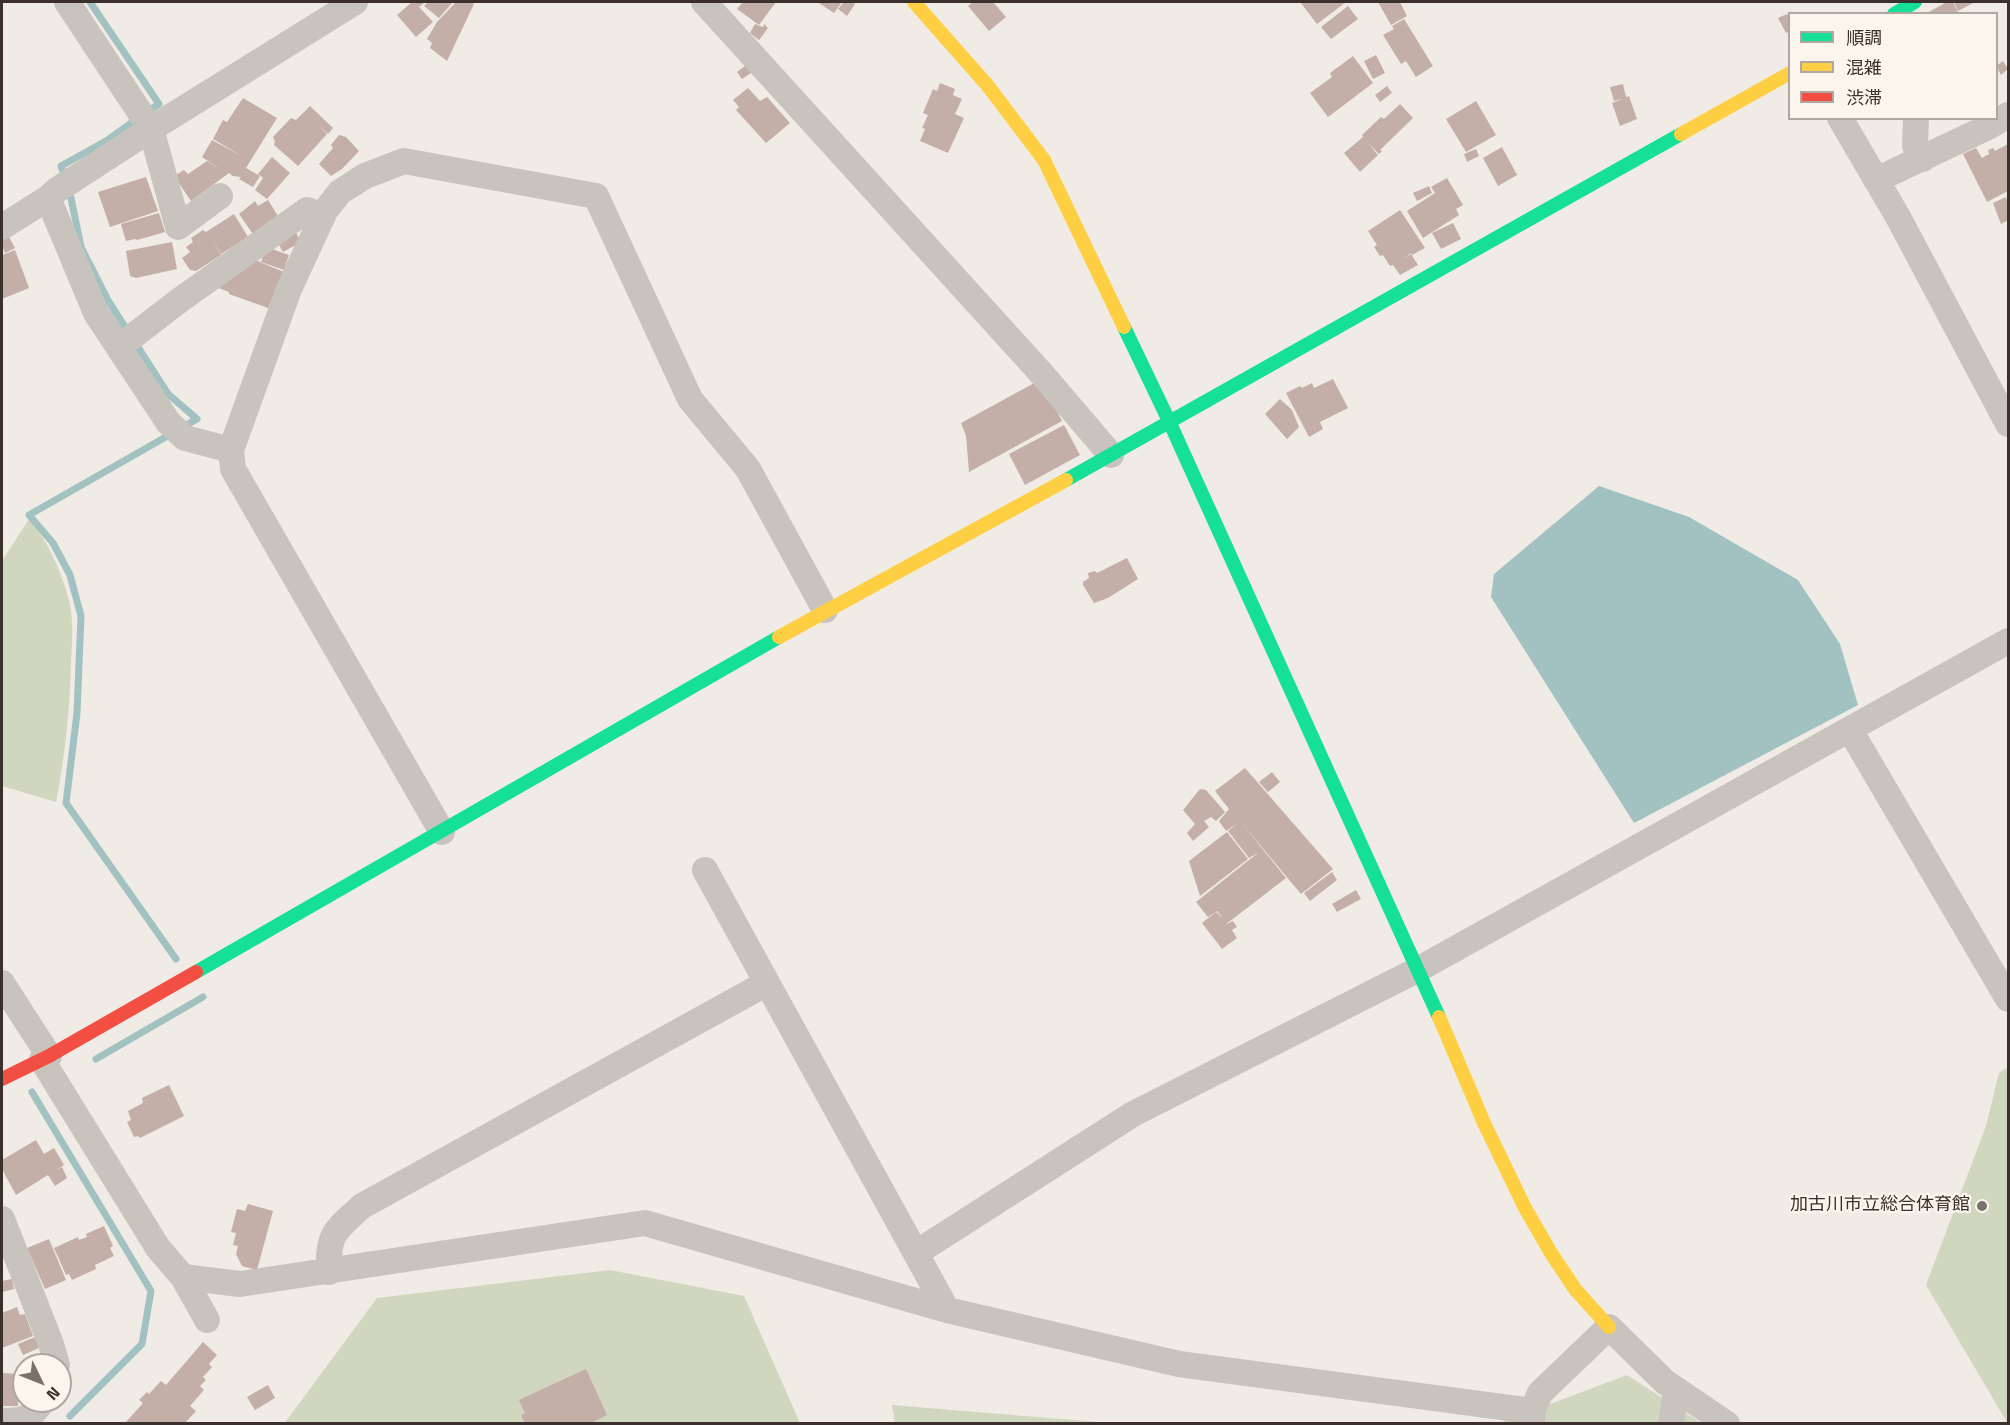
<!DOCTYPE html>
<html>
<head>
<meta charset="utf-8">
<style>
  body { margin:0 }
  #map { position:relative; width:2010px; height:1425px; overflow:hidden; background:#f0ebe5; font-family:"Titillium Web","Noto Sans JP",sans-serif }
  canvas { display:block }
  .frame { position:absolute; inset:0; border:3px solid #3b302b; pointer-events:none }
  .legend { position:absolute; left:1788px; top:12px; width:210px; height:108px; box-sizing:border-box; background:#fbf5ee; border:2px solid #aea6a0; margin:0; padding:8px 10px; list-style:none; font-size:18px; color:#3b302b }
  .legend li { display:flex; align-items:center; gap:12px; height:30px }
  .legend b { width:30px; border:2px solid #aea6a0 }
  .north { position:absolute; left:12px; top:1353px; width:60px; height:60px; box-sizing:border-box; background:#fbf5ee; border:2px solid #aea6a0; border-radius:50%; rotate:133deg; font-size:16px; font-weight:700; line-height:24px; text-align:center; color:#3b302b }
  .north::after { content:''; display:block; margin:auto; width:21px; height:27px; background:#7a716c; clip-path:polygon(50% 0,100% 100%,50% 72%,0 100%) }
</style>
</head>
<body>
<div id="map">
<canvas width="2010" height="1425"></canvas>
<div class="frame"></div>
<ul class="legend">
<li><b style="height:8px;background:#16e098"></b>順調</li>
<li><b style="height:8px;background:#ffcf43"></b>混雑</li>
<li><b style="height:8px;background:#f24e42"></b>渋滞</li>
</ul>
<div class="north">N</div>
</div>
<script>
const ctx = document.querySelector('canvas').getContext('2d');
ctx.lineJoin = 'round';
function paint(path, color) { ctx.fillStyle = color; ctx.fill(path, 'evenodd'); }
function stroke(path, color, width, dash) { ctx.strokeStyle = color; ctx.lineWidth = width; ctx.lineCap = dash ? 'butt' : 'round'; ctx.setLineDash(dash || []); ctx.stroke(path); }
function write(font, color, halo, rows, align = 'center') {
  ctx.font = font + ' "Titillium Web","Noto Sans JP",sans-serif'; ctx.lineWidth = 4.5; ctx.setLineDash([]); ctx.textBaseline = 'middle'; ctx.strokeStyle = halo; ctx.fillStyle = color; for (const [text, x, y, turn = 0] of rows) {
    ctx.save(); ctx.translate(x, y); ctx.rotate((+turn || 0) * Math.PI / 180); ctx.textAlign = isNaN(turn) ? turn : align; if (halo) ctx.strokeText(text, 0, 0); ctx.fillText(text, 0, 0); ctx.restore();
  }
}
const green = new Path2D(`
  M 29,519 C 47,539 63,575 69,601 C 74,621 72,641 71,661 C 70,709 65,755 56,802 L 2,786 L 2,561 Z
  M 2008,1067 L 2008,1424 L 1926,1285 L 1986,1126 L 1999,1073 Z
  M 610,1270 L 744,1296 L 800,1423 L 284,1424 L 377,1298 Z
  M 1627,1375 L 1701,1423 L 1497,1424 Z
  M 892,1405 L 1109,1423 L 895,1423 Z`);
const water = new Path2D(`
  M 1599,486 L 1689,517 L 1798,580 L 1840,644 L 1858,705 L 1634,823 L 1491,597 L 1494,574 Z`);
const stream = new Path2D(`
  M 90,2 L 159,104 L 147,112
  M 65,177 L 61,166 L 106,141 L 138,118
  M 67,188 L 71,198 L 81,247 L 109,302 L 168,394 L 197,419 L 181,428
  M 171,434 L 29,515 L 53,543 L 70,575 L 81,616 L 77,713 L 66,803 L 176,959
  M 96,1059 L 203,997
  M 32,1092 L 151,1291 L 142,1344 L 70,1416`);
const building = new Path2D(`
  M 412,2 L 425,2 L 419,7 L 433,22 L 416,37 L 397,15 Z
  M 428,2 L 453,2 L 439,18 L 424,6 Z
  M 456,2 L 471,2 L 474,4 L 447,61 L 430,48 L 432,43 L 427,39 L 437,22 Z
  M 743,2 L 776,2 L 759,25 L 737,9 Z
  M 817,2 L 842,2 L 834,13 Z
  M 844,2 L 852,2 L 855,4 L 847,16 L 838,9 Z
  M 973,2 L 993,2 L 1006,17 L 989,31 L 968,6 Z
  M 1300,2 L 1346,2 L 1317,24 Z
  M 1378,2 L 1400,2 L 1407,16 L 1391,25 Z
  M 1947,2 L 1953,2 L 1959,14 L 1925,14 Z
  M 1954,2 L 1975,2 L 1958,11 Z
  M 1348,6 L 1358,19 L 1331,39 L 1321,27 Z
  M 1787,14 L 1790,18 L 1790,31 L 1786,33 L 1778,18 Z
  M 1404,19 L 1433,66 L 1416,77 L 1406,61 L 1401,64 L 1383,35 L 1394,29 L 1392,26 Z
  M 755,24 L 763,27 L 764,24 L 768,28 L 759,40 L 750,33 Z
  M 1376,55 L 1385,73 L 1373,79 L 1364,61 Z
  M 1353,56 L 1373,83 L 1328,117 L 1310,93 L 1332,77 L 1330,73 Z
  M 2003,61 L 2008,69 L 2001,75 L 1996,66 Z
  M 749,63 L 754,71 L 742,79 L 737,72 Z
  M 940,83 L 955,89 L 953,95 L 962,99 L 955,114 L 964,118 L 948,153 L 920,141 L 925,129 L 922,128 L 928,115 L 923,113 L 933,89 L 937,91 Z
  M 1623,84 L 1626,97 L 1629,96 L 1637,119 L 1620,126 L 1612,103 L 1623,99 L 1614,101 L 1610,87 Z
  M 1387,86 L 1392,93 L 1380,102 L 1375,95 Z
  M 748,88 L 760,101 L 767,97 L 790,123 L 766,143 L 736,110 L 739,107 L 733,100 Z
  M 243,98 L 277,118 L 246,168 L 260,176 L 253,187 L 239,179 L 241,177 L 233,176 L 229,173 L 191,201 L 174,176 L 184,170 L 188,174 L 207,161 L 223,171 L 202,157 L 212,140 L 243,157 L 213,139 L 223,120 L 227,122 Z
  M 1476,101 L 1496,135 L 1466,152 L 1446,119 Z
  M 1400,104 L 1413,118 L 1380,150 L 1382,151 L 1379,154 L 1367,142 L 1378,155 L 1360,172 L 1344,153 L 1363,137 L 1362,135 L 1381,117 L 1384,119 Z
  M 310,106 L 333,128 L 328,134 L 318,125 L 327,134 L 298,166 L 274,145 L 275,141 L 273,137 L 291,118 L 296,120 Z
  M 339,135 L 346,137 L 359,151 L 342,169 L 331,176 L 319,164 L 333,148 L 331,145 Z
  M 2008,144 L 2008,191 L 1987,202 L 1963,154 L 1976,148 L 1982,158 L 1989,154 L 1988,150 L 1993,148 L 1995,151 Z
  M 1502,147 L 1517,175 L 1498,186 L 1483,158 Z
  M 1476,149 L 1479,156 L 1467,162 L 1464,154 Z
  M 272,157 L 290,173 L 267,199 L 255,190 L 263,178 L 258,174 Z
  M 146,177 L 158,211 L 110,227 L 98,192 Z
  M 1447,178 L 1463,205 L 1456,209 L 1459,215 L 1423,238 L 1407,211 L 1435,193 L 1431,187 Z
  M 1429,186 L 1432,193 L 1417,201 L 1413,193 Z
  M 2006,197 L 2008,203 L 2008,220 L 2001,224 L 1993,203 Z
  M 268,200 L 278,216 L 253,234 L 239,214 L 255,201 L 258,206 Z
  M 1400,210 L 1425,248 L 1412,255 L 1411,253 L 1403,259 L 1411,254 L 1418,265 L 1400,275 L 1393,265 L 1390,266 L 1383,255 L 1380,256 L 1374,247 L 1377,245 L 1368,231 Z
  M 159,213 L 165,232 L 137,240 L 135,239 L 126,241 L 121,224 Z
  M 234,214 L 248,237 L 221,254 L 212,240 L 221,255 L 196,271 L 190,270 L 182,258 L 190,252 L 186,247 L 193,242 L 191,238 L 203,230 L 206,232 Z
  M 1453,223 L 1461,239 L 1441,249 L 1432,233 Z
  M 295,231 L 301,242 L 283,252 L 277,241 Z
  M 8,235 L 15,248 L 5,253 L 2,246 L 2,238 Z
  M 172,242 L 177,269 L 136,278 L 130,276 L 126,251 Z
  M 266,247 L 289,255 L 284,270 L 261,262 Z
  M 15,250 L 29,288 L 2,299 L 2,255 Z
  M 250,258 L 284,272 L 268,308 L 229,294 L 229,292 L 211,285 Z
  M 1333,379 L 1348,408 L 1320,422 L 1323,429 L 1309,437 L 1286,393 L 1300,386 L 1302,388 L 1312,383 L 1314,388 Z
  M 1038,381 L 1041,381 L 1062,421 L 969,472 L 966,436 L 961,423 Z
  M 1280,399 L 1292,410 L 1299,427 L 1287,439 L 1265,414 Z
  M 1064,425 L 1080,455 L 1025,485 L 1009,454 Z
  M 1127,558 L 1138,579 L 1108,598 L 1094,603 L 1083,585 L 1083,582 L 1089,578 L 1088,573 L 1095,571 L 1097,573 Z
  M 1245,768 L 1333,869 L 1301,894 L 1240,821 L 1286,878 L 1225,925 L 1233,921 L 1237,927 L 1232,930 L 1237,938 L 1222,949 L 1202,923 L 1216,912 L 1223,918 L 1217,911 L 1208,917 L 1196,902 L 1259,852 L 1249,858 L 1228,831 L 1238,823 L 1226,831 L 1219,821 L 1229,809 L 1215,791 Z
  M 1272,772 L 1280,782 L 1268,792 L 1259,782 Z
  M 1200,789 L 1206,790 L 1225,812 L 1216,821 L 1211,817 L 1204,821 L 1209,827 L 1193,841 L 1187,833 L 1195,824 L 1183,810 Z
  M 1227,832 L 1248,859 L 1200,896 L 1189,861 Z
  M 1332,872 L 1337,880 L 1310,901 L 1304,893 Z
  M 1356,890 L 1361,899 L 1337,912 L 1332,904 Z
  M 169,1085 L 184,1116 L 140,1138 L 138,1136 L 134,1137 L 127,1122 L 131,1120 L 128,1111 L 143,1103 L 142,1098 Z
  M 36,1140 L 44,1154 L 54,1148 L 64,1165 L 56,1170 L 62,1167 L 67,1178 L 55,1186 L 48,1175 L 16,1195 L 2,1169 L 2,1160 Z
  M 248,1204 L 273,1211 L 257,1270 L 242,1266 L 236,1254 L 238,1246 L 233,1245 L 236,1233 L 231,1232 L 237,1209 L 245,1211 Z
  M 104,1226 L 113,1246 L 110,1248 L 114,1256 L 95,1265 L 96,1269 L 72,1280 L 69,1274 L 66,1275 L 54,1248 L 78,1237 L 79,1240 L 87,1237 L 86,1234 Z
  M 49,1239 L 66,1280 L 45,1289 L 27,1248 Z
  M 12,1279 L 14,1289 L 2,1292 L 2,1281 Z
  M 17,1307 L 20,1315 L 25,1314 L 33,1336 L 2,1348 L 2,1313 Z
  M 35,1337 L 39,1348 L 23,1355 L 18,1344 Z
  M 203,1342 L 217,1355 L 209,1364 L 212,1367 L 203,1377 L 206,1380 L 200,1386 L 204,1390 L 190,1406 L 196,1411 L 184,1424 L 128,1424 L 126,1422 L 143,1403 L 139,1400 L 147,1392 L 149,1394 L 161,1381 L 166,1385 Z
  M 586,1369 L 607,1415 L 589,1424 L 525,1424 L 521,1415 L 525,1413 L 519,1400 Z
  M 2,1373 L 20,1374 L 18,1406 L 2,1406 Z
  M 268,1385 L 275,1398 L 255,1410 L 247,1397 Z`);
const street = new Path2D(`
  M 67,2 L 151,129 L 178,227 L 220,196
  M 704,2 L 1041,373 L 1111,455
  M 1840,118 L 1898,217 L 2008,424
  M 1916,118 L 1915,146 L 1923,159
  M 1876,180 L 1988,127 L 2008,115
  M 48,198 L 96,313 L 168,422 L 185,438 L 231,450 L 233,469 L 442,832
  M 2,227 L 48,198 L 57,190 L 151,129 L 355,2
  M 119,347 L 180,300 L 307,210 L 323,216
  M 231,450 L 289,289 L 325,211 L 340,192 L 365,176 L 404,161 L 596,196 L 690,399 L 748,469 L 825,610
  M 1850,730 L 2008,999
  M 705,870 L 947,1310
  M 2,983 L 49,1056
  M 42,1060 L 158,1248 L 183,1277 L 240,1284 L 645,1223 L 947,1310 L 1179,1364 L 1532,1411
  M 2,1219 L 51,1344 L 57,1365
  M 916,1253 L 1133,1114 L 1419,969 L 2008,641
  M 329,1272 C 327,1234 335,1231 362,1206 L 767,983
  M 183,1277 L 207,1320
  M 2,1421 C 24,1421 29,1420 43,1401
  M 1532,1424 L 1532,1411 L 1540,1393 L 1609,1327 L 1665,1382 L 1727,1424
  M 1671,1424 L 1676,1390`);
const fast = new Path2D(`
  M 1894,14 L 1915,2
  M 1124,327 L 1169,421 L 1439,1017
  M 1066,480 L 1681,134
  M 196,972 L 779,637`);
const slow = new Path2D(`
  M 914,2 L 988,86 L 1044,160 L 1124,327
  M 1681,134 L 1790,73
  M 779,637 L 1066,480
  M 1439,1017 L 1484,1123 L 1525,1208 L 1551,1253 L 1575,1289 L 1609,1327`);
const jam = new Path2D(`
  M 2,1079 L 49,1056 L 196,972`);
const markers = [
  [1982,1206,6,"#7a716c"]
];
const poiNames = [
  ["加古川市立総合体育館",1970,1206]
];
paint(green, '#d1d6bf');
paint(water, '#a1c2c1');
stroke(stream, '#a1c2c1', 7);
paint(building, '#c3afa7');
stroke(street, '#c9c3be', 26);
stroke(fast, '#16e098', 14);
stroke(slow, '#ffcf43', 14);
stroke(jam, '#f24e42', 14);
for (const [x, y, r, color] of markers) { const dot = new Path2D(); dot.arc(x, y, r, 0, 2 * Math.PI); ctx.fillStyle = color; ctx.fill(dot); stroke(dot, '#fbf5ee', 2); }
write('18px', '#3b302b', '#fbf5ee', poiNames, 'right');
</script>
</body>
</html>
